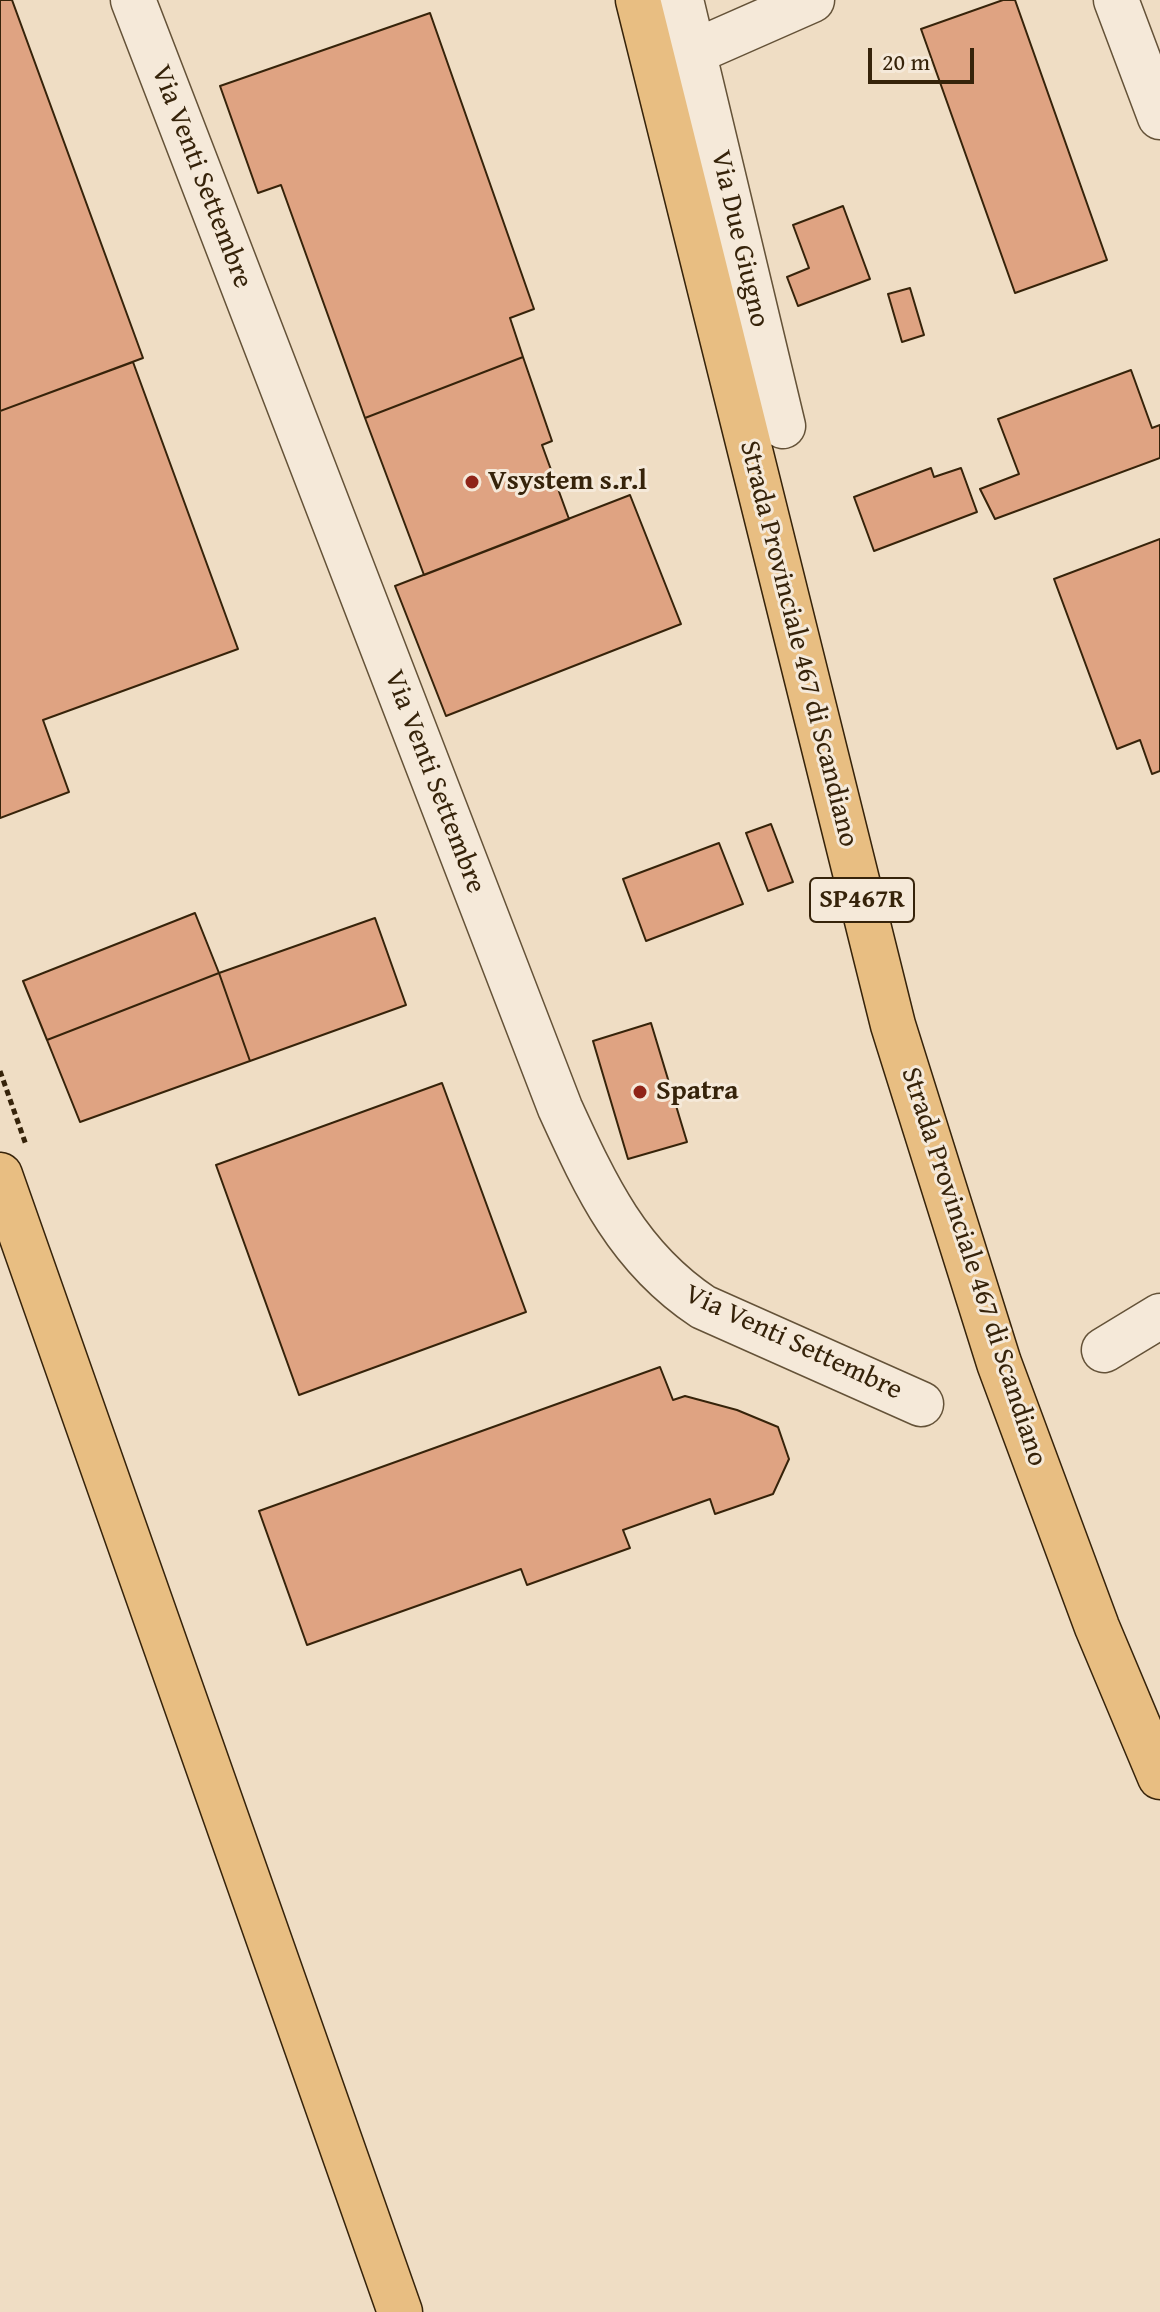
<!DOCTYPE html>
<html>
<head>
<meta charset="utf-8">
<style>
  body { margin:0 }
  #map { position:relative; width:1160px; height:2312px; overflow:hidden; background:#efddc4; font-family:"Gentium Book Plus",serif }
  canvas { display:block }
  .scale { position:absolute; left:868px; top:48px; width:106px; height:36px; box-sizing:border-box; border:4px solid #36230a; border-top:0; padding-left:10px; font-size:24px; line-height:28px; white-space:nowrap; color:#36230a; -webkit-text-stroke:6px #f5e9d9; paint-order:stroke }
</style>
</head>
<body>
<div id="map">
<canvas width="1160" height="2312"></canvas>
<div class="scale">20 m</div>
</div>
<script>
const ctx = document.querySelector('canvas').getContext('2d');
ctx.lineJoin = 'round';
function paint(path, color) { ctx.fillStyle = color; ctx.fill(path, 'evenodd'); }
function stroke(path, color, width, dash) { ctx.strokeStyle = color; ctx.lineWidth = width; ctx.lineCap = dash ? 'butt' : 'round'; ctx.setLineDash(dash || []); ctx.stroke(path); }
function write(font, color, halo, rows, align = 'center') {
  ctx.font = font + ' "Gentium Book Plus",serif'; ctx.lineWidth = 6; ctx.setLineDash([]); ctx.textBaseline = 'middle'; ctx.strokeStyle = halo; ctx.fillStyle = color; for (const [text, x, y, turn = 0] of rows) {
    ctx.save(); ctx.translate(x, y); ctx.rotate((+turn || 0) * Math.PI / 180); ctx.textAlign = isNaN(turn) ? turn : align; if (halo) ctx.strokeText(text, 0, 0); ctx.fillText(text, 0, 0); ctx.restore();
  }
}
const building = new Path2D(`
  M 0,0 L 12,0 L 143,358 L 0,411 Z
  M 1003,0 L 1015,0 L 1107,260 L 1015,293 L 921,29 Z
  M 430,13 L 534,309 L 510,318 L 523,357 L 365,418 L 281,185 L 258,193 L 220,86 Z
  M 843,206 L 870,279 L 798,306 L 787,277 L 809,268 L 793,225 Z
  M 910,288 L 924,335 L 902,342 L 888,294 Z
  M 523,357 L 552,441 L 542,445 L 569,519 L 424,575 L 365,418 Z
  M 133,362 L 238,649 L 43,720 L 69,792 L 0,818 L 0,411 Z
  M 1131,370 L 1152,428 L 1160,425 L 1160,458 L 995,519 L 980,489 L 1019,474 L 998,419 Z
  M 931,468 L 934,477 L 961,468 L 977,512 L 874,551 L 854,497 Z
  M 630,495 L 681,624 L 446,716 L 395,586 Z
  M 1160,539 L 1160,771 L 1152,774 L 1140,740 L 1117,749 L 1054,579 Z
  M 771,824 L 793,882 L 768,891 L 746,833 Z
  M 719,843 L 743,904 L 646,941 L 623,879 Z
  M 195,913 L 219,973 L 47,1040 L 23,981 Z
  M 375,918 L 406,1005 L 250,1061 L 219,973 Z
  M 219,973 L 250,1061 L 80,1122 L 47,1040 Z
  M 651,1023 L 687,1142 L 628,1159 L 593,1041 Z
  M 442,1083 L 526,1312 L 299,1395 L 216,1165 Z
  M 660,1367 L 673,1400 L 685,1396 L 737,1410 L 778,1427 L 789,1459 L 773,1494 L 715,1514 L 710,1499 L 623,1530 L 630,1548 L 527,1585 L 521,1569 L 307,1645 L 259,1511 Z`);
const path = new Path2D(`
  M 0,1071 L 26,1145`);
const minor = new Path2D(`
  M 133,0 L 560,1108 C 596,1187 628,1257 703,1307 L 921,1404
  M 681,0 L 783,426
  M 1116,0 L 1160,117
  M 694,52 L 812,0
  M 1104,1350 L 1160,1316`);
const major = new Path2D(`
  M 0,1175 L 400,2312`);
const highway = new Path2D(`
  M 638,0 L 893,1025 L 999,1363 L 1097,1627 L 1160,1777`);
const markers = [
  [472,482,8,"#8f2418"],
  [640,1092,8,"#8f2418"]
];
const shields = [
  [862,900,104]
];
const shieldNames = [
  ["SP467R",862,900]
];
const streetNames = [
  ["Via Venti Settembre",201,177,69],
  ["Via Due Giugno",739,239,77],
  ["Strada Provinciale 467 di Scandiano",798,644,76],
  ["Via Venti Settembre",434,782,69],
  ["Strada Provinciale 467 di Scandiano",973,1267,72],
  ["Via Venti Settembre",793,1343,25]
];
const poiNames = [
  ["Vsystem s.r.l",488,482],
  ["Spatra",656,1092]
];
paint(building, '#dfa382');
stroke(building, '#36230a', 2);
stroke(minor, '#645238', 47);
stroke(major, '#36230a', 47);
stroke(highway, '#36230a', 47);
stroke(path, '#36230a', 5, [6, 4]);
stroke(minor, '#f5e9d9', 44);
stroke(major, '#e8be82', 44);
stroke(highway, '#e8be82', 44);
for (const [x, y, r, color] of markers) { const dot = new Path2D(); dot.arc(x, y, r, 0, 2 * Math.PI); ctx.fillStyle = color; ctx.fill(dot); stroke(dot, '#f5e9d9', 3); }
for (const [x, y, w] of shields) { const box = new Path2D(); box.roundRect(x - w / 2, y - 22, w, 44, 6); ctx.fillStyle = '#f5e9d9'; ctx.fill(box); stroke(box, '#36230a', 2); }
write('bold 26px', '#36230a', null, shieldNames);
write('28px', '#36230a', '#f5e9d9', streetNames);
write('bold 28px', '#36230a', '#f5e9d9', poiNames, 'left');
</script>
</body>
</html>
